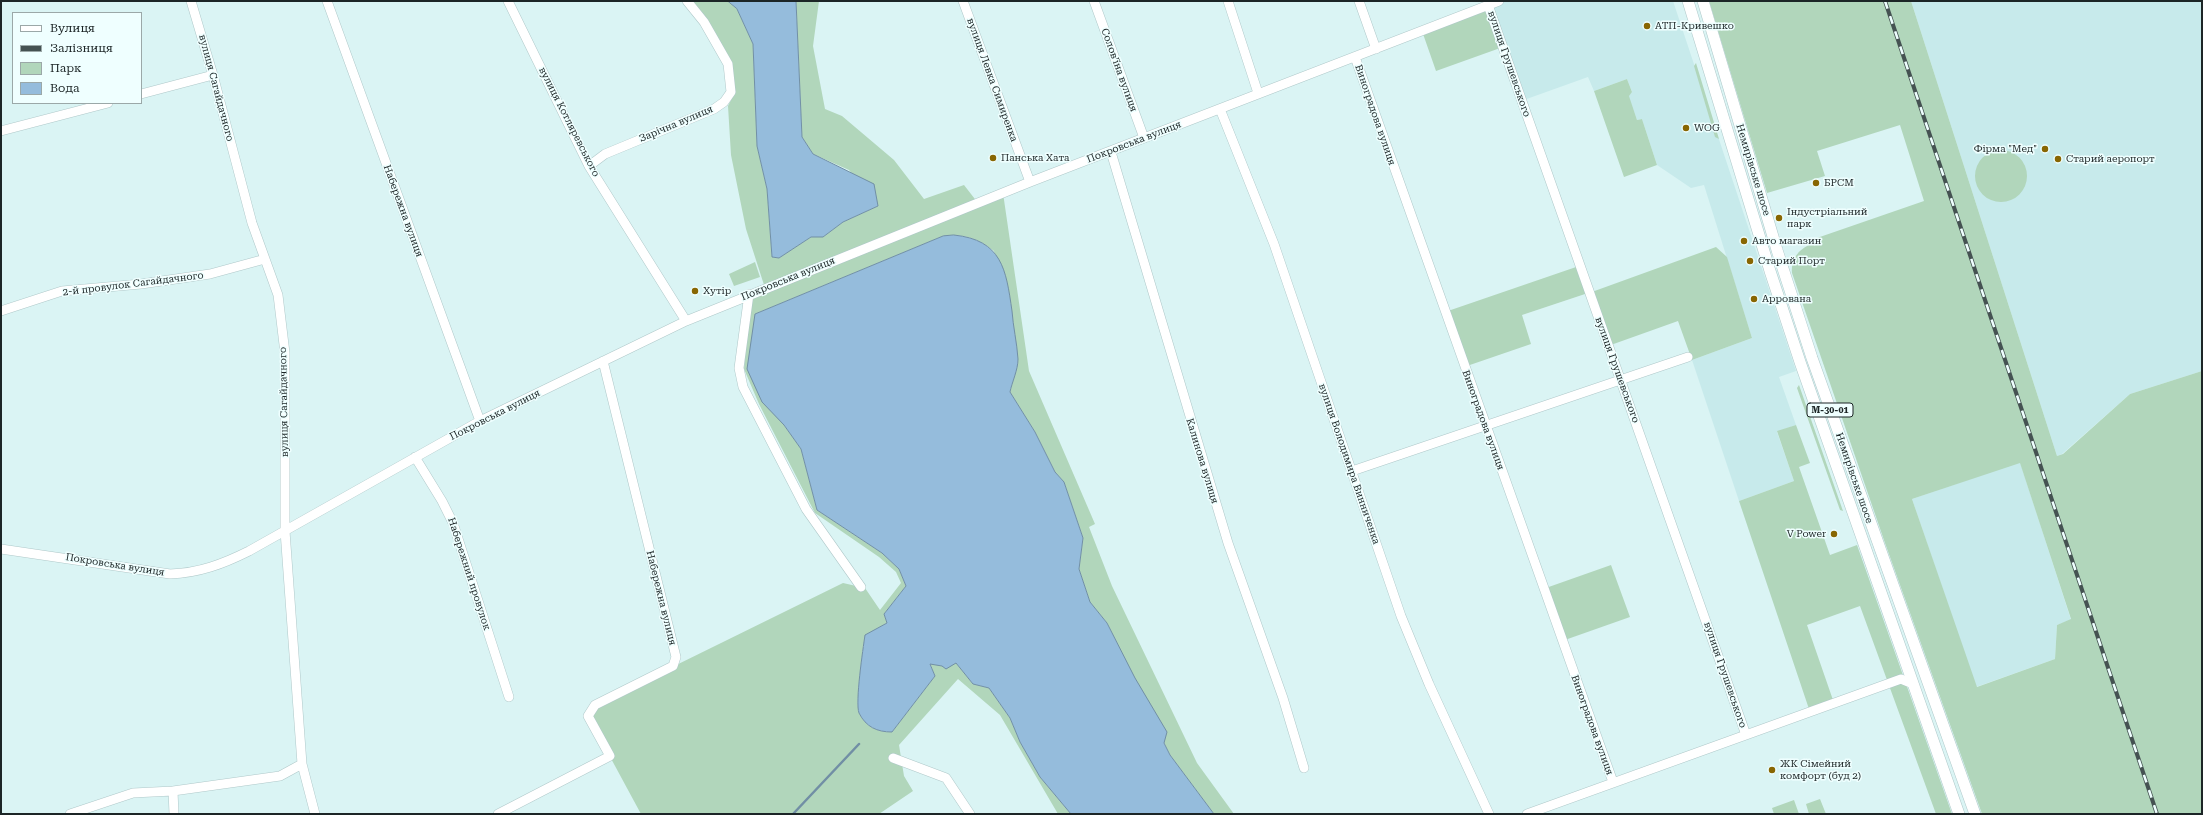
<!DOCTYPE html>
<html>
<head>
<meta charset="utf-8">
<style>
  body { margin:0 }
  #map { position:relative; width:2203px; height:815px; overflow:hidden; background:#daf4f4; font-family:"Roboto Serif",serif }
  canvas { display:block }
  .frame { position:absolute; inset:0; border:2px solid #1c2526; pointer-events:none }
  .legend { position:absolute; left:12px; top:12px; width:130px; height:92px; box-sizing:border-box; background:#efffff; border:1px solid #9ba8a8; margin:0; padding:5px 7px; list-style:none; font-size:12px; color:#1c2526 }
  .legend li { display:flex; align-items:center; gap:8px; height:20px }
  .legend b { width:20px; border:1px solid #9ba8a8 }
</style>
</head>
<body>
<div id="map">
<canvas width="2203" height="815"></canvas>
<div class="frame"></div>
<ul class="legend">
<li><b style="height:5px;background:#fff"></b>Вулиця</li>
<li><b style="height:5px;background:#455252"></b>Залізниця</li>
<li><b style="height:11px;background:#b1d6bb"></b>Парк</li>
<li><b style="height:11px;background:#95bcdc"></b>Вода</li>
</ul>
</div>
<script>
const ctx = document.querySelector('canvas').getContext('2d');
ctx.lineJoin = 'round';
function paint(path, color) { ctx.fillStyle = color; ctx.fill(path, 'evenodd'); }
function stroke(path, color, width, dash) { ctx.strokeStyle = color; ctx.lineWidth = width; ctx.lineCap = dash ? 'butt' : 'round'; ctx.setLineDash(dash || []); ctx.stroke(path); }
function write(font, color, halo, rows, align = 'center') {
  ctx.font = font + ' "Roboto Serif",serif'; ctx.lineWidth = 3; ctx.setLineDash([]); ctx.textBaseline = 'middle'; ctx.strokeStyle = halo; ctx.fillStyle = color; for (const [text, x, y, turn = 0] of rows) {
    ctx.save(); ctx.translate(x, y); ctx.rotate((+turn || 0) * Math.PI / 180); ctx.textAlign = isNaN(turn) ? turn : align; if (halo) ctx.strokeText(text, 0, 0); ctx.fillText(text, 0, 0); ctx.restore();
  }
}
const built = new Path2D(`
  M 1499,1 L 1673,1 L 1796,371 L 1779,377 L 1796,425 L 1777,432 L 1794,481 L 1739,501 L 1692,360 L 1752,338 L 1704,185 L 1691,188 L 1657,165 L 1642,119 L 1637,120 L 1628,95 L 1632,92 L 1627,79 L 1594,91 L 1588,77 L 1521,101 L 1488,5 Z
  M 1911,1 L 2202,1 L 2202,371 L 2130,394 L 2062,454 L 2057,456 Z
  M 2020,462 L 2071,620 L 2057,625 L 2055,659 L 1976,687 L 1912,499 Z`);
const green = new Path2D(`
  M 692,1 L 728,1 L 737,9 L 753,44 L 757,146 L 767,189 L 772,257 L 779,258 L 811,237 L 823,237 L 843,222 L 878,206 L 849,170 L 813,154 L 802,137 L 796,1 L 819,1 L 813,46 L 825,109 L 842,116 L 894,160 L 924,199 L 964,185 L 978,203 L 1003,193 L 1029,371 L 1095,524 L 1089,527 L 1112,586 L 1197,763 L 1234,814 L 1214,814 L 1170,755 L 1107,623 L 1090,602 L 1079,569 L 1083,538 L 1064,482 L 1055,472 L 1035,432 L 1010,392 L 1018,361 L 994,251 C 978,239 963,233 943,236 L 755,314 L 784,425 L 801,449 L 817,510 L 882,553 L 899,569 L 906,586 L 884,614 L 887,623 L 865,636 C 863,649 855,702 859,713 C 866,727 877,732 892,732 L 935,676 L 930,663 L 942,666 L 956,663 L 973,684 L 989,688 L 1010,718 L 1020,742 L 1040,777 L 1071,814 L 1058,814 L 1000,715 L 958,679 L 899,745 L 904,776 L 913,791 L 879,814 L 641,814 L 588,716 L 595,705 L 843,583 L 865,588 L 880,610 L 901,583 L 896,572 L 879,557 L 815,513 L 759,404 L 744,369 L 749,294 L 765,288 L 746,229 L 731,155 L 728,106 L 735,92 L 732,64 Z
  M 1709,1 L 1911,1 L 2057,456 L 2063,454 L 2130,394 L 2202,371 L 2202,814 L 1982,814 L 1885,543 L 1792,273 C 1791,257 1800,248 1814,243 L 1814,239 L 1924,201 L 1900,125 L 1817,151 L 1825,176 L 1767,193 ZM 2020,463 L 2071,619 L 2057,625 L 2055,659 L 1977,687 L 1912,499 Z
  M 1488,5 L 1503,47 L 1436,71 L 1422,31 Z
  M 1696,63 L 1719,139 L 1715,137 L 1694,66 Z
  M 1627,79 L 1632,92 L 1629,96 L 1637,120 L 1642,119 L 1657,165 L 1624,177 L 1594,91 Z
  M1975 176a26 26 0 1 1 52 0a26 26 0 1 1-52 0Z
  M 1716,247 L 1727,257 L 1752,338 L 1692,360 L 1678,321 L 1608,346 L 1588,293 L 1522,315 L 1531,344 L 1464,367 L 1445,312 L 1579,266 L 1589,293 Z
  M 755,262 L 760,277 L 734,286 L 729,274 Z
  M 1799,385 L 1843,511 L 1840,510 L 1797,388 Z
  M 1796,425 L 1810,463 L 1799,467 L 1830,555 L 1857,545 L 1952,814 L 1936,814 L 1860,606 L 1807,625 L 1834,703 L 1810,712 L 1739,501 L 1794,481 L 1777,431 Z
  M 1611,565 L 1630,617 L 1562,641 L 1543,589 Z
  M 1820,799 L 1826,814 L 1809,814 L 1806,804 Z
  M 1794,800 L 1799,814 L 1774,814 L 1772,808 Z`);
const water = new Path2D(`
  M 728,1 L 796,1 L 802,137 L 813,154 L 874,184 L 878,206 L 843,222 L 823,237 L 811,237 L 779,258 L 772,257 L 767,189 L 757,146 L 753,44 L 737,9 Z
  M 954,235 C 1002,240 1006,269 1012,311 C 1013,326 1017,343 1018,359 C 1018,370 1012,382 1010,392 L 1035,432 L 1055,472 L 1064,482 L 1083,538 L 1079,569 L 1090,602 L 1107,623 L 1135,678 L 1167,732 L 1164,743 L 1170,755 L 1214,814 L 1071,814 L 1040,777 L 1020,742 L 1010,718 L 989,688 L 973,684 L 956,663 L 946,669 L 942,666 L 930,664 L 935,676 L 892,732 C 877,732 866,727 859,713 C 855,702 863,649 865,635 L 887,623 L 884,614 L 906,586 L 899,569 L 882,553 L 817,510 L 801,449 L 784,425 L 762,402 L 747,369 L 755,314 L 943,236 Z`);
const stream = new Path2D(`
  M 793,814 L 859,744`);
const minor = new Path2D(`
  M 191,1 L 213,75 L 252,223 L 278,295 L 285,353 L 285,531 L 302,764 L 315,814
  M 327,1 L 480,421
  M 508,1 L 589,166 L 686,321
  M 963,1 L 1030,182
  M 1094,1 L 1144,138
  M 1228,1 L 1258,93
  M 1359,1 L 1376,49
  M 1488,5 L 1746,735
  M 1355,57 L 1613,782
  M 141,94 L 213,75
  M 1220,109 L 1274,244 L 1401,616 L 1429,684 L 1489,814
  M 1,131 L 108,103
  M 1111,152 L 1228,543 L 1283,698 L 1304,768
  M 589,166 L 605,154 L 714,109 L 724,102 L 731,92 L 728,64 L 704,22 L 687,1
  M 749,294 L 739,368 L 743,387 L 806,509 L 861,587
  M 1,311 L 62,291 L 141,284 L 210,274 L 265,259
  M 415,457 L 442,501 L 453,523 L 509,697
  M 1352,471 L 1688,357
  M 1,549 L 170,574 C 199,573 223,564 249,551 L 480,421 L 686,321 L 1030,182 L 1499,1
  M 893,758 L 946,778 L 970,814
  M 70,814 L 133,793 L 173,791
  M 174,814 L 173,791 L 280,776 L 302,764
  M 498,814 L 610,756 L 588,716 L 595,705 L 673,666 L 676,657 L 603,361
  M 1527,814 L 1901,679 L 1913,684`);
const major = new Path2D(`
  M 1688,1 L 1770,271 L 1800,362 L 1959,814
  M 1703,1 L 1777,250 L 1812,358 L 1975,814`);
const rail = new Path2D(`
  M 1885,1 L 2157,814`);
const markers = [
  [1647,26,4,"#886602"],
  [1686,128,4,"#886602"],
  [2045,149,4,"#886602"],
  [993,158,4,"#886602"],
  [2058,159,4,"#886602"],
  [1816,183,4,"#886602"],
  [1779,218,4,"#886602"],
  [1744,241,4,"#886602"],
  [1750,261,4,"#886602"],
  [695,291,4,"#886602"],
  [1754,299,4,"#886602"],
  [1834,534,4,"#886602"],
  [1772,770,4,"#886602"]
];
const shields = [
  [1830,410,46]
];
const shieldNames = [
  ["М-30-01",1830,410]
];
const poiNames = [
  ["АТП-Кривешко",1655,26],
  ["WOG",1694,128],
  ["Фірма \"Мед\"",2037,149,"right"],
  ["Панська Хата",1001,158],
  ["Старий аеропорт",2066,159],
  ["БРСМ",1824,183],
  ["Індустріальний",1787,212],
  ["парк",1787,224],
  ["Авто магазин",1752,241],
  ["Старий Порт",1758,261],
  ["Хутір",703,291],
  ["Аррована",1762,299],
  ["V Power",1826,534,"right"],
  ["ЖК Сімейний",1780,764],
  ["комфорт (буд 2)",1780,776]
];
const streetNames = [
  ["вулиця Грушевського",1509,64,71],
  ["Соловʼїна вулиця",1119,70,70],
  ["вулиця Левка Симиренка",992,80,70],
  ["вулиця Сагайдачного",216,88,75],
  ["Виноградова вулиця",1375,115,71],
  ["вулиця Котляревського",569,122,63],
  ["Зарічна вулиця",676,124,-23],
  ["Покровська вулиця",1134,142,-21],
  ["Немирівське шосе",1753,170,73],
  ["Набережна вулиця",403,211,70],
  ["Покровська вулиця",788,279,-22],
  ["2-й провулок Сагайдачного",133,284,-7],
  ["вулиця Грушевського",1617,370,70],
  ["вулиця Сагайдачного",284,402,-91],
  ["Покровська вулиця",495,415,-27],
  ["Виноградова вулиця",1483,420,70],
  ["Калинова вулиця",1202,461,73],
  ["вулиця Володимира Винниченка",1349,464,71],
  ["Немирівське шосе",1854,478,71],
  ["Покровська вулиця",115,565,9],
  ["Набережний провулок",469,574,72],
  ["Набережна вулиця",661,598,76],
  ["вулиця Грушевського",1725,675,71],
  ["Виноградова вулиця",1592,725,70]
];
paint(built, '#c7eaeb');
paint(green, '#b1d6bb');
paint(water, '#95bcdc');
stroke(water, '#718fa5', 1);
stroke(stream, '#718fa5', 2.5);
stroke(minor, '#afc8c9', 10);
stroke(major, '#afc8c9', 12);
stroke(minor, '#fff', 9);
stroke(major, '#fff', 11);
stroke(rail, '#455252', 4);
stroke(rail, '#efffff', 2.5, [8]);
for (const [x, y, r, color] of markers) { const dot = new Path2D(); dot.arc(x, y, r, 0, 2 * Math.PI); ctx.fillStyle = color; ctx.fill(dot); stroke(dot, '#efffff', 1.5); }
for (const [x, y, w] of shields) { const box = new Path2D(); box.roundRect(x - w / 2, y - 7, w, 14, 3); ctx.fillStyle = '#efffff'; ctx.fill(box); stroke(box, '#1c2526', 1); }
write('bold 9px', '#1c2526', null, shieldNames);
write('10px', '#1c2526', '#efffff', poiNames, 'left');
write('10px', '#1c2526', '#efffff', streetNames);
</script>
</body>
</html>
